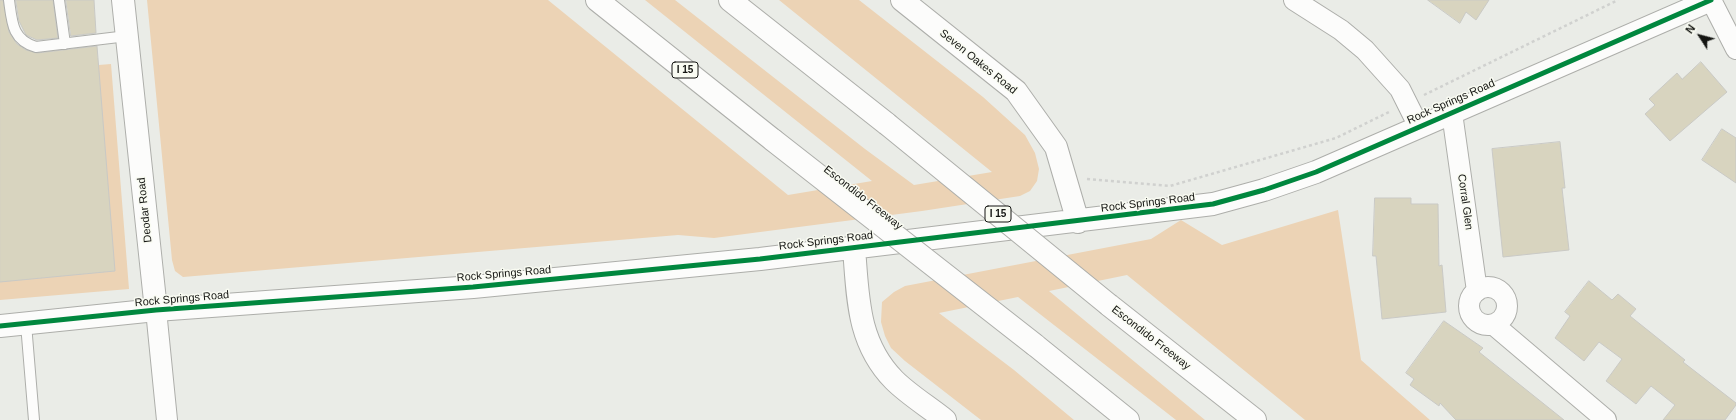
<!DOCTYPE html>
<html>
<head>
<meta charset="utf-8">
<style>
  body { margin:0 }
  #map { position:relative; width:1736px; height:420px; overflow:hidden; background:#eaece7; font-family:Helvetica,sans-serif }
  canvas { display:block }
  .north { position:absolute; left:1680px; top:16px; width:40px; height:40px; -webkit-text-stroke:3px #f9fbf2; paint-order:stroke; rotate:306deg; font-size:11px; font-weight:700; line-height:16px; text-align:center; color:#141512 }
  .north::after { content:''; display:block; margin:auto; width:14px; height:18px; background:#141512; clip-path:polygon(50% 0,100% 100%,50% 72%,0 100%) }
</style>
</head>
<body>
<div id="map">
<canvas width="1736" height="420"></canvas>
<div class="north">N</div>
</div>
<script>
const ctx = document.querySelector('canvas').getContext('2d');
ctx.lineJoin = 'round';
function paint(path, color) { ctx.fillStyle = color; ctx.fill(path, 'evenodd'); }
function stroke(path, color, width, dash) { ctx.strokeStyle = color; ctx.lineWidth = width; ctx.lineCap = dash ? 'butt' : 'round'; ctx.setLineDash(dash || []); ctx.stroke(path); }
function write(font, color, halo, rows, align = 'center') {
  ctx.font = font + ' Helvetica,sans-serif'; ctx.lineWidth = 3; ctx.setLineDash([]); ctx.textBaseline = 'middle'; ctx.strokeStyle = halo; ctx.fillStyle = color; for (const [text, x, y, turn = 0] of rows) {
    ctx.save(); ctx.translate(x, y); ctx.rotate((+turn || 0) * Math.PI / 180); ctx.textAlign = isNaN(turn) ? turn : align; if (halo) ctx.strokeText(text, 0, 0); ctx.fillText(text, 0, 0); ctx.restore();
  }
}
const green = new Path2D(`
  M 147,0 L 548,0 L 788,195 L 872,181 L 645,0 L 675,0 L 865,149 L 914,185 L 992,172 L 779,0 L 859,0 L 983,97 L 1025,135 L 1035,153 L 1039,169 L 1037,181 L 1030,191 L 1020,196 L 922,211 L 714,238 L 678,235 L 183,277 L 175,271 L 172,260 Z
  M 111,64 L 129,289 L 0,300 L 0,73 Z
  M 1338,210 L 1361,360 L 1430,420 L 1305,420 L 1127,275 L 1049,291 L 1205,420 L 1176,420 L 1018,297 L 939,313 L 1014,370 L 1074,420 L 981,420 L 905,361 L 891,348 L 885,336 L 881,322 L 882,302 L 894,292 L 905,286 L 1151,239 L 1181,220 L 1222,245 Z`);
const building = new Path2D(`
  M 0,0 L 3,0 L 9,32 L 17,44 L 26,50 L 37,53 L 97,46 L 115,271 L 0,282 Z
  M 16,0 L 53,0 L 58,38 L 37,40 L 26,35 L 19,21 Z
  M 66,0 L 94,0 L 96,33 L 71,36 Z
  M 1428,0 L 1489,0 L 1476,20 L 1466,12 L 1460,23 Z
  M 1701,62 L 1727,92 L 1670,141 L 1645,114 L 1655,105 L 1649,99 L 1677,73 L 1682,79 Z
  M 1722,129 L 1736,138 L 1736,183 L 1702,160 Z
  M 1560,142 L 1565,188 L 1562,188 L 1569,250 L 1503,257 L 1492,149 Z
  M 1375,198 L 1411,198 L 1411,204 L 1438,204 L 1439,266 L 1442,265 L 1446,312 L 1382,319 L 1376,256 L 1373,256 Z
  M 1589,281 L 1612,300 L 1618,294 L 1636,309 L 1630,316 L 1685,360 L 1683,362 L 1736,403 L 1736,405 L 1725,420 L 1663,420 L 1675,405 L 1651,386 L 1636,404 L 1606,381 L 1622,359 L 1599,342 L 1584,361 L 1555,338 L 1570,316 L 1565,312 Z
  M 1444,321 L 1483,348 L 1479,352 L 1564,420 L 1456,420 L 1440,403 L 1439,406 L 1410,385 L 1414,379 L 1406,373 Z`);
const path = new Path2D(`
  M 1424,95 L 1618,0
  M 1087,179 L 1170,186 L 1336,138 L 1391,111`);
const service = new Path2D(`
  M 9,0 C 12,22 12,40 36,47 L 127,36
  M 59,0 L 65,44
  M 26,324 L 34,420`);
const minor = new Path2D(`
  M 1294,0 L 1341,30 L 1365,50 L 1400,89 L 1419,127
  M 1711,0 L 1736,49
  M 1452,113 L 1477,291
  M1469 306a19 19 0 1 1 38 0a19 19 0 1 1-38 0Z
  M 156,310 L 167,420
  M 1494,325 L 1606,420`);
const tertiary = new Path2D(`
  M 123,0 L 156,310
  M 902,0 L 1016,91 L 1056,147 L 1078,222
  M 854,248 C 858,297 857,342 894,380 C 909,395 929,407 945,420
  M 0,326 L 156,310 L 473,287 L 760,259 L 1213,204 L 1264,190 L 1316,172 L 1711,0`);
const motorway = new Path2D(`
  M 597,0 L 773,140
  M 730,0 L 887,124
  M 1109,305 L 1255,420
  M 1035,345 L 1128,420`);
const motorwayBridge = new Path2D(`
  M 887,124 L 1109,305
  M 773,140 L 1035,345`);
const cycleway = new Path2D(`
  M 0,326 L 156,310 L 473,287 L 760,259 L 1213,204 L 1264,190 L 1316,172 L 1711,0`);
const shields = [
  [685,70,26],
  [998,214,26]
];
const shieldNames = [
  ["I 15",685,70],
  ["I 15",998,214]
];
const streetNames = [
  ["Seven Oakes Road",978,62,39],
  ["Rock Springs Road",1451,102,-24],
  ["Escondido Freeway",863,198,38],
  ["Corral Glen",1465,202,82],
  ["Rock Springs Road",1148,203,-7],
  ["Deodar Road",145,210,-96],
  ["Rock Springs Road",826,241,-7],
  ["Rock Springs Road",504,274,-5],
  ["Rock Springs Road",182,299,-5],
  ["Escondido Freeway",1151,338,38]
];
paint(green, '#ecd3b5');
paint(building, '#d8d4bf');
stroke(building, '#c9c9c5', 1);
stroke(service, '#adaeaa', 12);
stroke(minor, '#adaeaa', 22);
stroke(tertiary, '#adaeaa', 24);
stroke(motorway, '#adaeaa', 24);
stroke(path, '#d0d1cf', 2.5, [3, 3]);
stroke(service, '#fcfcfb', 10);
stroke(minor, '#fcfcfb', 20);
stroke(tertiary, '#fcfcfb', 22);
stroke(motorway, '#fcfcfb', 22);
stroke(motorwayBridge, '#adaeaa', 24, []);
stroke(motorwayBridge, '#fcfcfb', 22);
stroke(cycleway, '#00873e', 5);
for (const [x, y, w] of shields) { const box = new Path2D(); box.roundRect(x - w / 2, y - 8, w, 16, 3); ctx.fillStyle = '#f9fbf2'; ctx.fill(box); stroke(box, '#141512', 1); }
write('bold 10px', '#141512', null, shieldNames);
write('11px', '#141512', '#f9fbf2', streetNames);
</script>
</body>
</html>
